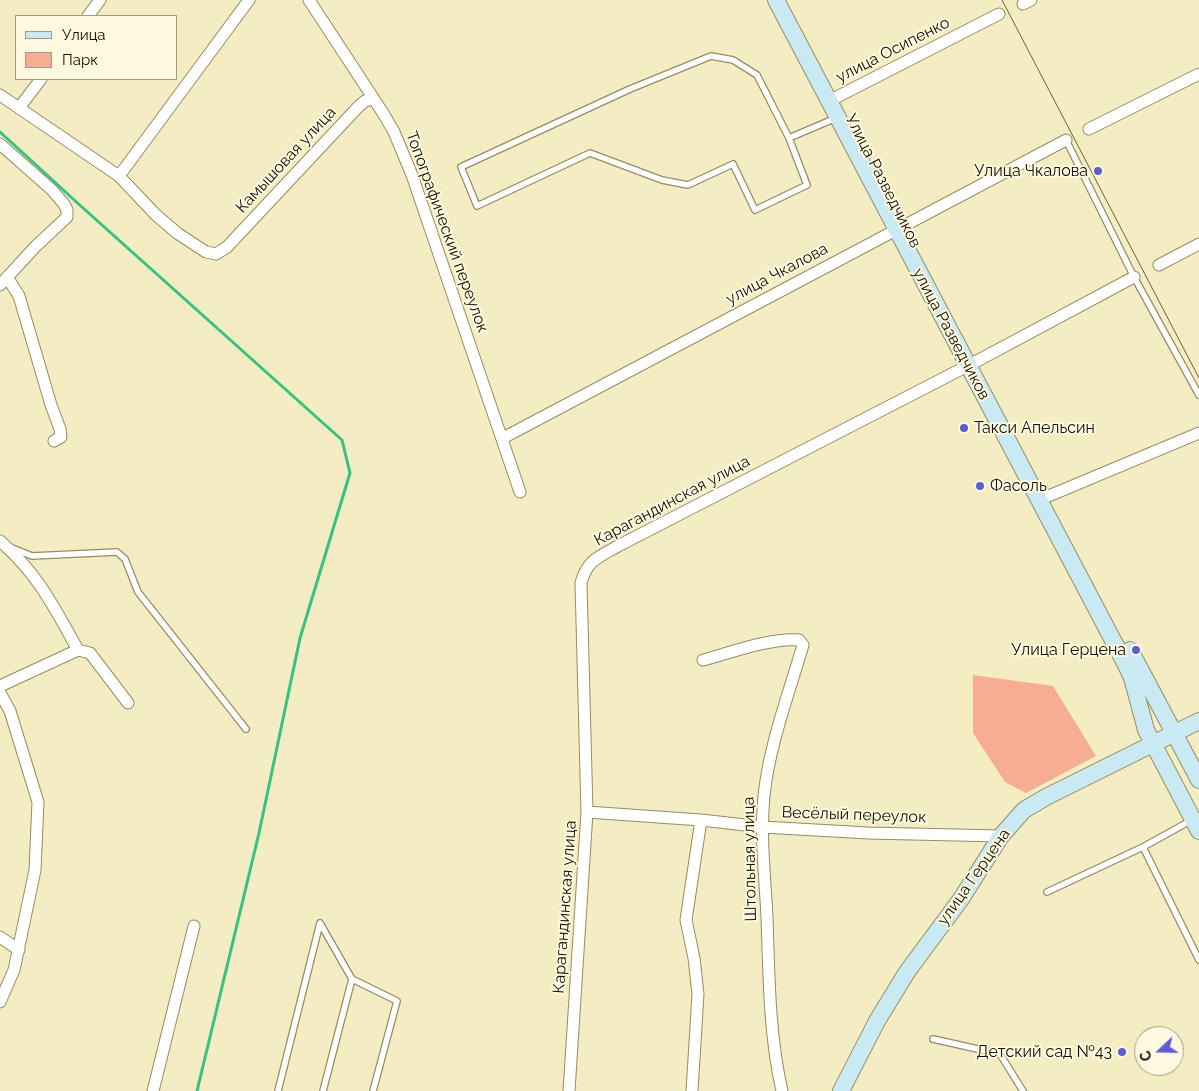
<!DOCTYPE html>
<html>
<head>
<meta charset="utf-8">
<style>
  body { margin:0 }
  #map { position:relative; width:1199px; height:1091px; overflow:hidden; background:#f4edc1; font-family:Raleway,sans-serif }
  canvas { display:block }
  .legend { position:absolute; left:15px; top:15px; width:162px; height:65px; box-sizing:border-box; background:#fef9df; border:1px solid #9f9b87; margin:0; padding:6px 9px; list-style:none; font-size:15px; color:#110e02 }
  .legend li { display:flex; align-items:center; gap:10px; height:25px }
  .legend b { width:25px; border:1px solid #9f9b87 }
  .north { position:absolute; left:1134px; top:1026px; width:50px; height:50px; box-sizing:border-box; background:#fef9df; border:1px solid #9f9b87; border-radius:50%; rotate:249deg; font-size:14px; font-weight:700; line-height:20px; text-align:center; color:#110e02 }
  .north::after { content:''; display:block; margin:auto; width:18px; height:22px; background:#5e5cd4; clip-path:polygon(50% 0,100% 100%,50% 72%,0 100%) }
</style>
</head>
<body>
<div id="map">
<canvas width="1199" height="1091"></canvas>
<ul class="legend">
<li><b style="height:6px;background:#c9eaf3"></b>Улица</li>
<li><b style="height:14px;background:#f6ad94"></b>Парк</li>
</ul>
<div class="north">С</div>
</div>
<script>
const ctx = document.querySelector('canvas').getContext('2d');
ctx.lineJoin = 'round';
function paint(path, color) { ctx.fillStyle = color; ctx.fill(path, 'evenodd'); }
function stroke(path, color, width, dash) { ctx.strokeStyle = color; ctx.lineWidth = width; ctx.lineCap = dash ? 'butt' : 'round'; ctx.setLineDash(dash || []); ctx.stroke(path); }
function write(font, color, halo, rows, align = 'center') {
  ctx.font = font + ' Raleway,sans-serif'; ctx.lineWidth = 4; ctx.setLineDash([]); ctx.textBaseline = 'middle'; ctx.strokeStyle = halo; ctx.fillStyle = color; for (const [text, x, y, turn = 0] of rows) {
    ctx.save(); ctx.translate(x, y); ctx.rotate((+turn || 0) * Math.PI / 180); ctx.textAlign = isNaN(turn) ? turn : align; if (halo) ctx.strokeText(text, 0, 0); ctx.fillText(text, 0, 0); ctx.restore();
  }
}
const green = new Path2D(`
  M 973,675 L 1053,686 L 1096,756 L 1026,793 L 1005,782 L 973,733 Z`);
const stream = new Path2D(`
  M 0,132 L 83,208 L 342,440 L 350,473 L 300,638 L 259,833 L 197,1091`);
const lane = new Path2D(`
  M 789,138 L 807,185 L 755,210 L 733,164 L 688,185 L 662,180 L 590,153 L 477,206 L 461,167 L 630,89 L 711,56 L 733,60 L 757,75 L 789,138 L 836,118
  M 1066,140 L 1134,277 L 1199,395
  M 12,548 L 32,556 L 117,552 L 125,559 L 138,592 L 246,729
  M 1192,820 L 1143,847 L 1199,960
  M 1047,892 L 1143,847
  M 933,1039 L 1000,1054 L 1023,1091
  M 278,1091 L 320,923 L 352,979 L 397,1001 L 373,1091
  M 323,1091 L 352,979`);
const street = new Path2D(`
  M 309,0 L 383,113 L 394,132 L 412,175 L 520,492
  M 1023,4 L 1031,0
  M 88,16 L 100,0
  M 0,95 L 119,176 L 156,215 L 177,233 L 206,252 L 216,254 L 227,247 L 359,106 L 365,101 L 372,99
  M 829,101 L 999,14
  M 19,108 L 41,79
  M 1089,129 L 1199,74
  M 0,144 L 52,190 L 64,204 L 67,210 L 67,217 L 35,247 L 0,285
  M 119,176 L 249,0
  M 1159,265 L 1199,244
  M 7,277 L 19,296 L 51,405 L 60,429 L 61,437 L 54,441
  M 503,438 L 1066,140
  M 1039,500 L 1199,433
  M 0,541 C 38,574 54,607 78,650 L 90,653 L 128,703
  M 703,660 C 729,653 773,637 799,640 L 803,645 C 789,693 769,746 764,796 C 760,836 765,877 767,917 C 769,975 769,1034 782,1091
  M 0,686 L 78,650
  M 0,693 L 10,711 L 38,802 L 35,870 L 14,970 L 0,1002
  M 587,812 L 701,820 L 763,827 L 868,833 L 1001,836
  M 0,937 L 19,950
  M 153,1091 L 194,926
  M 569,1091 L 587,812 L 581,583 C 587,560 599,557 618,546 L 977,361 L 1134,277
  M 692,1091 L 698,994 L 694,958 L 686,920 L 701,820`);
const secondary = new Path2D(`
  M 776,0 L 1126,665 L 1132,678 L 1146,730 L 1199,831
  M 1130,650 L 1199,780
  M 841,1091 L 877,1021 L 907,972 L 961,899 L 1001,836 L 1024,810 L 1046,797 L 1199,721`);
const tram = new Path2D(`
  M 1002,0 L 1199,378`);
const markers = [
  [1098,171,5,"#5e5cd4"],
  [964,428,5,"#5e5cd4"],
  [980,486,5,"#5e5cd4"],
  [1136,650,5,"#5e5cd4"],
  [1122,1052,5,"#5e5cd4"]
];
const streetNames = [
  ["улица Осипенко",893,50,-27],
  ["Камышовая улица",286,160,-47],
  ["Улица Разведчиков",883,181,63],
  ["Топографический переулок",447,232,70],
  ["улица Чкалова",777,274,-28],
  ["улица Разведчиков",951,334,62],
  ["Карагандинская улица",672,501,-28],
  ["Весёлый переулок",854,815,2],
  ["Штольная улица",750,859,-91],
  ["улица Герцена",974,877,-55],
  ["Карагандинская улица",565,907,-86]
];
const poiNames = [
  ["Улица Чкалова",1088,171],
  ["Такси Апельсин",974,428,"left"],
  ["Фасоль",990,486,"left"],
  ["Улица Герцена",1126,650],
  ["Детский сад №43",1112,1052]
];
paint(green, '#f6ad94');
stroke(stream, '#36c285', 3);
stroke(lane, '#948d65', 8);
stroke(street, '#948d65', 13);
stroke(secondary, '#948d65', 18);
stroke(lane, '#fff', 5.5);
stroke(street, '#fff', 11);
stroke(secondary, '#c9eaf3', 16);
stroke(tram, '#666149', 1);
for (const [x, y, r, color] of markers) { const dot = new Path2D(); dot.arc(x, y, r, 0, 2 * Math.PI); ctx.fillStyle = color; ctx.fill(dot); stroke(dot, '#fef9df', 2); }
write('16px', '#110e02', '#fef9df', streetNames);
write('16px', '#110e02', '#fef9df', poiNames, 'right');
</script>
</body>
</html>
